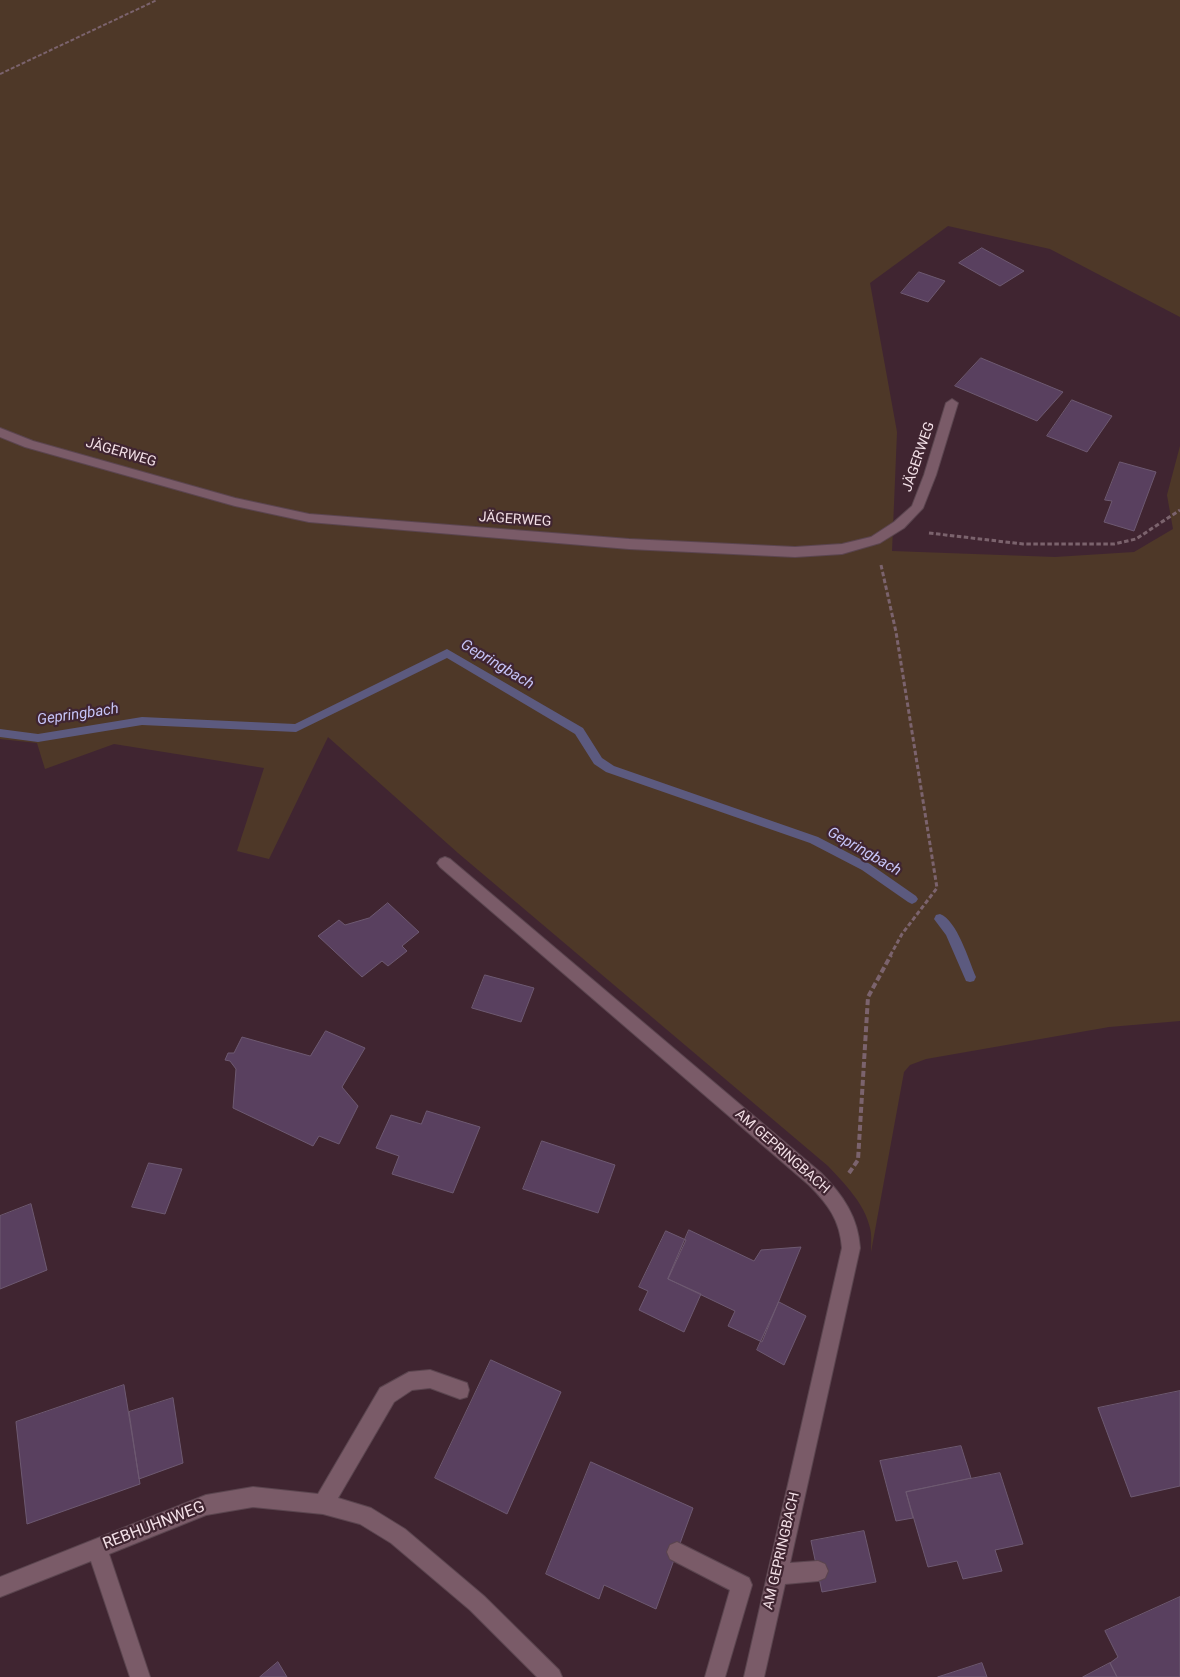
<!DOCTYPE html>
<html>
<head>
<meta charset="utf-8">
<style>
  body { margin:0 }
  canvas { display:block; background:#402531 }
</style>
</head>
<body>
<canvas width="1180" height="1677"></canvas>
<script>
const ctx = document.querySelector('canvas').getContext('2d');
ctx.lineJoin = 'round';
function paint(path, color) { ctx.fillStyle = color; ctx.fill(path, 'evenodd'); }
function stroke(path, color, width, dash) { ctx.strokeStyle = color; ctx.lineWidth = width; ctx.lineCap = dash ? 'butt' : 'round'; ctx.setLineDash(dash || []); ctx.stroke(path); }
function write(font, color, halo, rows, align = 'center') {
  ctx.font = font + ' Roboto,sans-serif'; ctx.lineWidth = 4.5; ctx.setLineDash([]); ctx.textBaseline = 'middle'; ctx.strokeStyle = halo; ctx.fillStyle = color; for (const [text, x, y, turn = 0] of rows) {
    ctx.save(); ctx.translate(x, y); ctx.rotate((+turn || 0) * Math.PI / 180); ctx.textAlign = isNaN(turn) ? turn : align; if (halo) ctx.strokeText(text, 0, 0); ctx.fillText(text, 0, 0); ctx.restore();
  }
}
const green = new Path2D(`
  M 0,0 L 1180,0 L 1180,317 L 1050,249 L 948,226 L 870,283 L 897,432 L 892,551 L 1055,557 L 1134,552 L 1173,529 L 1167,495 L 1180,446 L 1180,1021 L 1109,1027 L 926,1059 L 910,1065 L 904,1072 L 871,1252 C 871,1244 872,1235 870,1228 C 865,1204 844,1183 828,1166 L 458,853 L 328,737 L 269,859 L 237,851 L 264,768 L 114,744 L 45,769 L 37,743 L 0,739 Z`);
const stream = new Path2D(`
  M 447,649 L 583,728 L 602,758 L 614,766 L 818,837 L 870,864 L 916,896 L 918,899 L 916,902 L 912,904 L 908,902 L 862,870 L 810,843 L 606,772 L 594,764 L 575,734 L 447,658 L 296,732 L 142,725 L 38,742 L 0,737 L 0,729 L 38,734 L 142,717 L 295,724 Z
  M 940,914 C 957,920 969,961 976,977 L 974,981 L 970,982 L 966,981 L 946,935 L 934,919 L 936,915 Z`);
const building = new Path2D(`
  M 982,248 L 1024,271 L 1000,286 L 959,263 Z
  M 919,272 L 945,281 L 928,302 L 901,293 Z
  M 981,358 L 1063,392 L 1037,421 L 955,386 Z
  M 1072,400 L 1112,416 L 1087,452 L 1047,436 Z
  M 1120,462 L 1156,472 L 1134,531 L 1104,522 L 1112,501 L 1105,500 Z
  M 388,903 L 419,932 L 402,946 L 407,951 L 388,966 L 382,961 L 362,977 L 318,936 L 339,920 L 345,925 L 369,918 Z
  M 485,975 L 534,988 L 521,1022 L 472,1008 Z
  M 326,1031 L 365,1048 L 342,1087 L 358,1106 L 339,1144 L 319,1136 L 313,1146 L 233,1108 L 236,1069 L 230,1061 L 225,1060 L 228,1053 L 234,1053 L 242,1037 L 310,1056 Z
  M 427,1111 L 480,1127 L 453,1193 L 392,1174 L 399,1156 L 376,1148 L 391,1115 L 421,1124 Z
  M 542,1141 L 615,1165 L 598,1213 L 523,1189 Z
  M 149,1163 L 182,1169 L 165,1214 L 132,1207 Z
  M 31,1204 L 47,1270 L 0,1289 L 0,1216 Z
  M 689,1230 L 754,1261 L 761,1250 L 801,1247 L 762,1342 L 728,1326 L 735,1311 L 668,1279 Z
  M 666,1231 L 686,1240 L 668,1279 L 701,1294 L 684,1332 L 639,1310 L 648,1291 L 639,1287 Z
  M 779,1302 L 806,1316 L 784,1365 L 757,1350 Z
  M 491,1360 L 561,1392 L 507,1514 L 435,1478 Z
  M 124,1385 L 140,1484 L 27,1524 L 16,1422 Z
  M 1180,1391 L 1180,1486 L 1131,1497 L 1098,1408 Z
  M 173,1398 L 183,1463 L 139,1479 L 129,1412 Z
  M 961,1446 L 971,1478 L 906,1492 L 913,1518 L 896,1521 L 880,1461 Z
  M 591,1462 L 693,1508 L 656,1609 L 604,1585 L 599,1599 L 546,1574 Z
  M 1000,1473 L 1023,1544 L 995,1550 L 1002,1571 L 963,1579 L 957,1561 L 928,1567 L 906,1492 Z
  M 864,1531 L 876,1582 L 822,1592 L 811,1541 Z
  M 1180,1597 L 1180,1677 L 1117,1677 L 1110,1663 L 1118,1657 L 1105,1631 Z
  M 278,1662 L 287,1677 L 260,1677 Z
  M 982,1663 L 987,1677 L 938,1677 Z
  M 1110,1663 L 1117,1677 L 1083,1677 Z`);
const pathFar2 = new Path2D(`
  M 0,74 L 157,0`);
const pathFar1 = new Path2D(`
  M 929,533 L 1023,544 L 1114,544 L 1136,539 L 1180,510
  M 881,565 L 896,632 L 937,888 L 902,934 L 890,956`);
const path = new Path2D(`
  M 849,1173 L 858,1160 L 868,997 L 891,955`);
const minor = new Path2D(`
  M 952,399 L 958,403 L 936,475 L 923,508 L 904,528 L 880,543 L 842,554 L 795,557 L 629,549 L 309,522 L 235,506 L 25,447 L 0,437 L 0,428 L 33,441 L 235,498 L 309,514 L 629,539 L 795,547 L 842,544 L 871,537 L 894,522 L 912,506 L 924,475 L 946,403 Z
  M 445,857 L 450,859 L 821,1173 C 843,1195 858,1217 860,1248 L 790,1563 L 818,1561 L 825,1564 L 828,1571 L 825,1578 L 818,1581 L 785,1584 L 764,1677 L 744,1677 L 842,1248 C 840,1220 828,1204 809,1185 L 440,867 L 437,863 L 440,859 Z
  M 430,1370 L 467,1383 L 469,1390 L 467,1397 L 460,1399 L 430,1388 L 412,1390 L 394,1402 L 338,1498 L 371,1508 L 405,1529 L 484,1596 L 559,1670 L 562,1677 L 537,1677 L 470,1610 L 391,1543 L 360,1524 L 323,1514 L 253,1507 L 206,1515 L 109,1554 L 150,1677 L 130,1677 L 91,1561 L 0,1597 L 0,1577 L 206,1495 L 253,1487 L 318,1494 L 380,1388 L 409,1372 Z
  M 677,1542 L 749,1578 L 752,1585 L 725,1677 L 705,1677 L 730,1590 L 670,1559 L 667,1552 L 670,1545 Z`);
const streetNames = [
  ["JÄGERWEG",121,453,16],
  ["JÄGERWEG",919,457,-71],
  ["JÄGERWEG",515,520,4],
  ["AM GEPRINGBACH",782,1152,41],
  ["AM GEPRINGBACH",782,1551,-77]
];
const waterNames = [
  ["Gepringbach",497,665,31],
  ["Gepringbach",78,715,-8],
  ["Gepringbach",864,852,30]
];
const nearStreetnames = [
  ["REBHUHNWEG",154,1526,-21]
];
paint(green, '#4e3828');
paint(stream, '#5c5a7f');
paint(building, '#59405f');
stroke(building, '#6d5971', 1);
stroke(minor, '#5b454f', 2);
stroke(pathFar2, '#7b636d', 2, [4, 2]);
stroke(pathFar1, '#7b636d', 3, [4.5, 2.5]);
stroke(path, '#7b636d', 4, [6, 3]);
paint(minor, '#7a5b68');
write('14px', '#f3e0e7', '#402531', streetNames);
write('italic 15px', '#c6c4f7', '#402531', waterNames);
write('16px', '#f3e0e7', '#402531', nearStreetnames);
</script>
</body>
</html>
